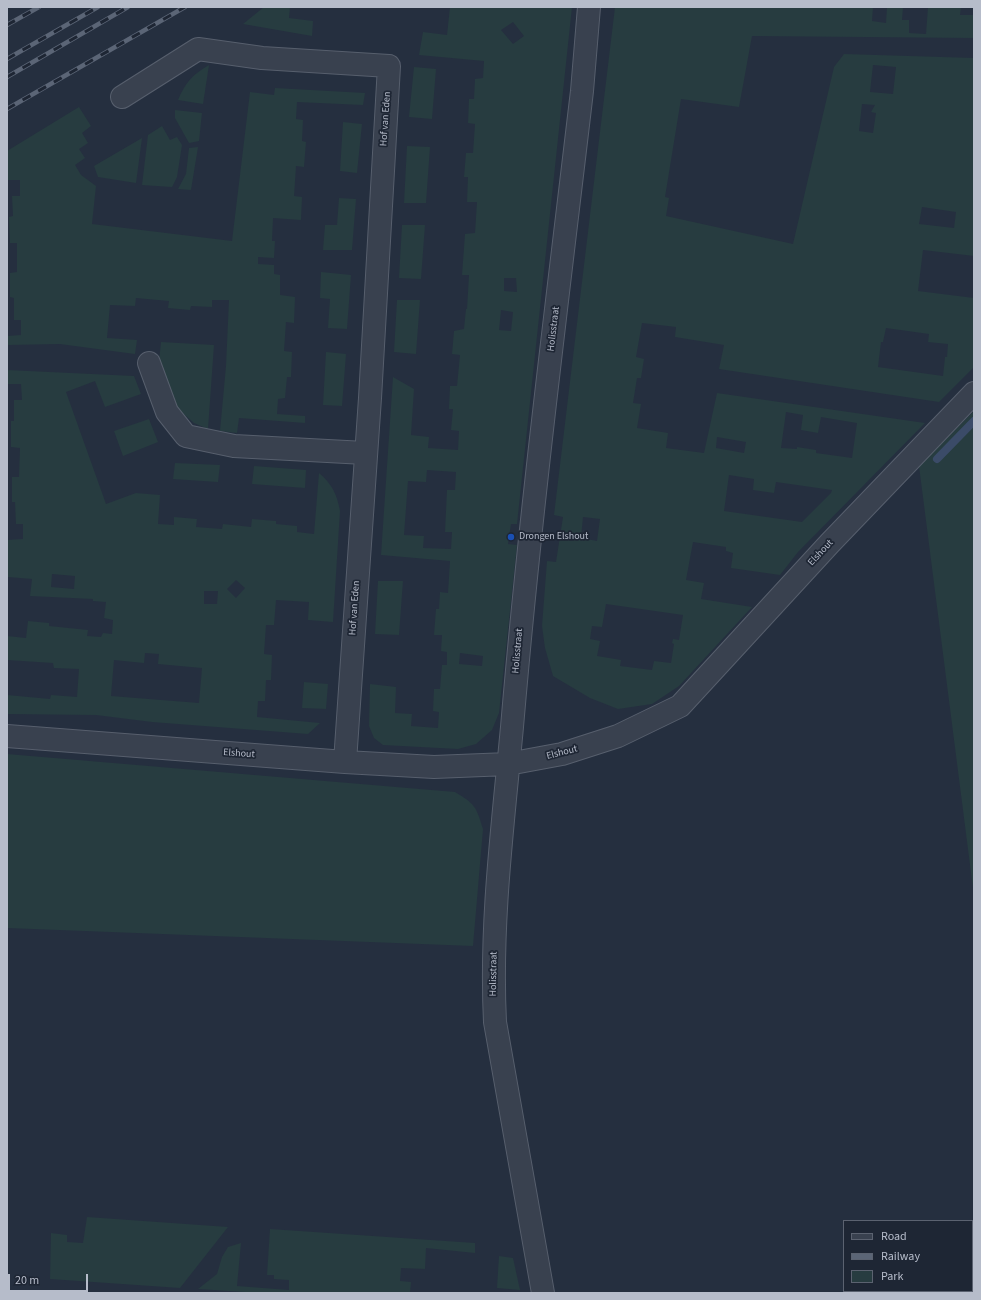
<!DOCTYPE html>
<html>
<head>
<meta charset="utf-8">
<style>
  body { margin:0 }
  #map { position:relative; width:981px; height:1300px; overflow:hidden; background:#252f3f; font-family:"Source Sans 3",sans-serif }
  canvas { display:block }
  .frame { position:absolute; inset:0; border:8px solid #b6bcca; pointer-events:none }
  .legend { position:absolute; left:843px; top:1220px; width:130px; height:72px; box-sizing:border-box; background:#1e2634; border:1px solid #5b6270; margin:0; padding:5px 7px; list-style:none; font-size:12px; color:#b6bcca }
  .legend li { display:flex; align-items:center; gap:8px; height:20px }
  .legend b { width:20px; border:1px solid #5b6270 }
  .scale { position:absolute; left:8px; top:1274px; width:80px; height:18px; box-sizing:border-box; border:2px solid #b6bcca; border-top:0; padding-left:5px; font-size:12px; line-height:14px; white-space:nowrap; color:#b6bcca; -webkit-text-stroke:3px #1e2634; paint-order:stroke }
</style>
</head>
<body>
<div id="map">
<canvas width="981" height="1300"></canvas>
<div class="frame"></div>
<ul class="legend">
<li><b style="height:5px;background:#39414f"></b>Road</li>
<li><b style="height:5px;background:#5b6576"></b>Railway</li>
<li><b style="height:11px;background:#273c40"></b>Park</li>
</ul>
<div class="scale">20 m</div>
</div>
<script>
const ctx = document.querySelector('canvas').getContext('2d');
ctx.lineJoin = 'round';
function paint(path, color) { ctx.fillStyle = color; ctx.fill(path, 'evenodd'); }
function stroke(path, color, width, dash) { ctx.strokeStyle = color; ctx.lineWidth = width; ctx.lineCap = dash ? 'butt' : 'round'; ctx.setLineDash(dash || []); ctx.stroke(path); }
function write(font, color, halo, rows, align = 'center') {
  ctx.font = font + ' "Source Sans 3",sans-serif'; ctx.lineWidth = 3.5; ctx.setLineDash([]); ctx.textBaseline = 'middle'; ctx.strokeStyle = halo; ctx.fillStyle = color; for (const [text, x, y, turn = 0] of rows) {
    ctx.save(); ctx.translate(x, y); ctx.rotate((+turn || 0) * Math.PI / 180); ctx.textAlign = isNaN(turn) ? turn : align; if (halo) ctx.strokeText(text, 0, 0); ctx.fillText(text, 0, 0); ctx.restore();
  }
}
const green = new Path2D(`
  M 264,7 L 290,7 L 289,18 L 313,21 L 312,36 L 243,24 Z
  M 450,7 L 572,7 L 517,524 L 511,524 L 508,544 L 517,545 L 499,713 L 492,730 L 476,744 L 458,749 L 383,745 L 374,738 L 369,726 L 370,684 L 396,687 L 395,713 L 412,714 L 411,726 L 438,728 L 439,712 L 433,711 L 434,689 L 440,689 L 442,665 L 447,665 L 447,652 L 441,651 L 442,635 L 434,635 L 436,609 L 439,609 L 440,592 L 448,593 L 450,561 L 381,555 L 393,377 L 414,389 L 411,435 L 429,437 L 428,448 L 458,450 L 459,431 L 451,430 L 453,409 L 449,409 L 450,386 L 457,386 L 460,355 L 452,354 L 454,331 L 464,329 L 466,309 L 467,309 L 469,275 L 462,275 L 465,234 L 475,233 L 477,202 L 467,202 L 468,177 L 464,177 L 466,153 L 473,153 L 475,124 L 468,123 L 469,99 L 474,99 L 475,79 L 483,78 L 484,61 L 419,55 L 423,32 L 447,35 ZM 513,22 L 524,36 L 513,44 L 501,30 ZM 504,278 L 516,278 L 517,292 L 504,291 ZM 501,310 L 513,312 L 511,331 L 499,330 ZM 427,470 L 456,472 L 455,490 L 447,490 L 445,532 L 452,532 L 451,549 L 423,548 L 424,536 L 404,535 L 408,481 L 426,482 ZM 460,653 L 483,656 L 482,666 L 459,664 Z
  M 615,7 L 873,7 L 872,21 L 886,23 L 887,7 L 903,7 L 902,20 L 909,20 L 909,33 L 926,34 L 928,7 L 961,7 L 960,15 L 974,15 L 974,38 L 752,36 L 739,107 L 681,99 L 665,197 L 669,198 L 666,216 L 793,244 L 834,67 L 844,54 L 974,58 L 974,256 L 923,250 L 918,291 L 974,298 L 974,367 L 939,402 L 719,369 L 724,345 L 675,337 L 676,327 L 642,323 L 636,357 L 644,359 L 641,378 L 637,378 L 633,403 L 641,404 L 637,428 L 668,433 L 666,448 L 704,453 L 717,393 L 925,423 L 798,552 L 780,575 L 731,568 L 733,553 L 726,551 L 726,547 L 693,542 L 686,580 L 704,583 L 701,599 L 752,607 L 679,686 L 652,704 L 618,709 L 590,698 L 553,676 L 545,648 L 542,626 L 547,561 L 556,562 L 563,517 L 554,515 ZM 873,65 L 896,67 L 893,94 L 870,92 ZM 862,104 L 875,105 L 871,112 L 876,113 L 873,133 L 859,131 ZM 922,207 L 956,212 L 954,228 L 919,224 ZM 886,328 L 929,334 L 928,342 L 948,344 L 947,357 L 945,357 L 943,376 L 878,367 L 881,342 L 883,342 ZM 786,412 L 803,415 L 801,430 L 818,433 L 821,417 L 857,423 L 852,458 L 816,453 L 816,450 L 797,447 L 797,449 L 781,448 ZM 717,437 L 746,442 L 744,453 L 716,448 ZM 729,475 L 754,479 L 753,490 L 774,493 L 776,482 L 832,490 L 831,493 L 802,522 L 724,511 ZM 583,517 L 600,519 L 597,541 L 581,538 ZM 606,604 L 683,615 L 679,640 L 673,639 L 672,643 L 674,644 L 671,663 L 654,661 L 652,670 L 620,666 L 621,660 L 597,656 L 600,641 L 590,639 L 592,626 L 602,627 Z
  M 209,65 L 203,104 L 178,100 C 185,83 193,74 209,65 Z
  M 414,67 L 436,69 L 432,119 L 409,117 Z
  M 275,88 L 365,93 L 363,105 L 297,102 L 296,119 L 303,120 L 302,141 L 306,142 L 304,167 L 296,166 L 294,196 L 302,197 L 301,220 L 273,218 L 272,241 L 275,241 L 274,258 L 258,257 L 258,264 L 274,265 L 274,274 L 280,275 L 280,295 L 295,297 L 294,323 L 286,322 L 284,351 L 292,352 L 291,377 L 287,377 L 285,398 L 278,399 L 277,414 L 305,416 L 305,423 L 239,418 L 237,433 L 220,431 L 226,366 L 229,300 L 212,300 L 212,307 L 191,306 L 190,310 L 168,308 L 169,301 L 136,298 L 135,306 L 110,305 L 107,338 L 137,340 L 135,354 L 60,344 L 7,345 L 7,336 L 21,335 L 21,320 L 14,320 L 14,298 L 10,297 L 10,273 L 17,272 L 17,243 L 10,243 L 9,217 L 13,216 L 12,196 L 20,196 L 20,180 L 7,180 L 7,151 L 79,107 L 91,126 L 82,133 L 88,143 L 79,149 L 85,158 L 75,165 L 81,175 L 96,186 L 92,224 L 232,241 L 250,92 L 274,95 Z
  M 175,110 L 202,113 L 199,141 L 189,143 L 175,118 Z
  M 343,122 L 362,124 L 357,173 L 340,171 Z
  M 162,126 L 170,140 L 177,137 L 182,145 L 177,177 L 172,187 L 142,185 L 148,135 Z
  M 142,138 L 136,183 L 98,177 L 94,166 Z
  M 407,146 L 430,147 L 426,203 L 404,203 Z
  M 198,147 L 191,190 L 178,189 L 186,174 L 189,148 Z
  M 339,198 L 356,199 L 352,250 L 323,250 L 325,225 L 337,225 Z
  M 402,225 L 425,225 L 421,279 L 399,278 Z
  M 321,272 L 351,275 L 347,329 L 328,328 L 330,299 L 320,298 Z
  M 397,300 L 420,300 L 416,354 L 394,352 Z
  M 161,342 L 214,345 L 208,429 L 194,423 L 178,409 L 169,394 L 159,361 Z
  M 326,352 L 346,354 L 342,406 L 323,405 Z
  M 7,370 L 134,376 L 141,394 L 105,407 L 95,381 L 66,392 L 106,504 L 136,493 L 160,495 L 158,524 L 174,525 L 174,517 L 197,519 L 196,527 L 222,529 L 223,524 L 251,527 L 252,519 L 276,521 L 276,524 L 297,526 L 297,532 L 314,534 L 319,473 C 332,484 337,494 340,511 L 333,622 L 308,620 L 309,602 L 276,600 L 274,625 L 266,625 L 264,654 L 272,655 L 271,680 L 266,680 L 265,701 L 258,701 L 257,717 L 320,723 L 308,734 L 152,722 L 96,715 L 7,714 L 7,695 L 50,699 L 51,695 L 77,697 L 79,669 L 54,668 L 53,663 L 7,660 L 7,636 L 26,638 L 28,621 L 49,623 L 49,626 L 88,630 L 87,636 L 101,637 L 103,633 L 112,634 L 113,620 L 104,618 L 106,602 L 93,601 L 93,599 L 30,596 L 32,579 L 8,577 L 7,581 L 7,540 L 23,539 L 23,524 L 16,524 L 15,502 L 12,502 L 12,477 L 19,477 L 20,448 L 11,447 L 11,421 L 14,421 L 14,400 L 22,400 L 21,384 L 7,384 ZM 52,574 L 75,576 L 74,589 L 51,587 ZM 236,580 L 245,588 L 236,598 L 227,589 ZM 204,591 L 218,591 L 217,604 L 204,604 ZM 145,653 L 159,654 L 158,664 L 202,668 L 199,703 L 111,696 L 114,660 L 144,663 Z
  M 974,411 L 974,896 L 919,466 Z
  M 149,419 L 158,442 L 123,456 L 114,431 Z
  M 175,463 L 220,465 L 218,482 L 173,479 Z
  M 254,466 L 306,470 L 305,488 L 252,484 Z
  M 378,581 L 403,581 L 399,635 L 375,634 Z
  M 304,682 L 328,684 L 326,709 L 302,708 Z
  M 7,754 L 455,792 C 475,804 476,806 483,829 L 473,946 L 7,928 Z
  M 87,1217 L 228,1227 L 180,1288 L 50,1279 L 51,1233 L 67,1235 L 67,1242 L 83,1243 Z
  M 270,1229 L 475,1243 L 475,1253 L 426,1248 L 425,1269 L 401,1268 L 400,1281 L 411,1282 L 410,1293 L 261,1293 L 198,1289 L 217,1274 L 222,1257 L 228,1247 L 241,1243 L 237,1286 L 289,1290 L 289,1280 L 274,1279 L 274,1275 L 267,1275 Z
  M 499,1256 L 513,1258 L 520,1290 L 497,1288 Z`);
const stream = new Path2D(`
  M 937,459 L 974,421`);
const minor = new Path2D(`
  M 122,97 L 198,49 L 262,58 L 389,66 L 370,398 L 345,762
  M 149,363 L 167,412 L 186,436 L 234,446 L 365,453
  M 7,736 L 345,762 L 434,767 L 508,764 L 562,754 L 618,736 L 680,706 L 830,543 L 974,393
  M 543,1293 L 495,1022 C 490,924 503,824 512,727 C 530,514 557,303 582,91 L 589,7`);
const rail = new Path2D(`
  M 7,25 L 39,7
  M 7,59 L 98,7
  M 7,77 L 128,7
  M 7,109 L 185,7`);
const markers = [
  [511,537,4,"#1a4fb4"]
];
const streetNames = [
  ["Hof van Eden",386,119,-86],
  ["Holisstraat",554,329,-83],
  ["Elshout",821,553,-47],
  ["Hof van Eden",355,608,-86],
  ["Holisstraat",518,651,-85],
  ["Elshout",562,753,-14],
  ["Elshout",239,754,4],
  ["Holisstraat",494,974,-89]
];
const poiNames = [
  ["Drongen Elshout",519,537]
];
paint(green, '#273c40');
stroke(stream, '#3b4b68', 8);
stroke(minor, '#575f6d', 24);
stroke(minor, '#39414f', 22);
stroke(rail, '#5b6576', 4.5);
stroke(rail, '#1e2634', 3, [9]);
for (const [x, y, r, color] of markers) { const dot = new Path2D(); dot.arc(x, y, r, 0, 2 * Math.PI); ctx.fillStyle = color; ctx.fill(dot); stroke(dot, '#1e2634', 1.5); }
write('10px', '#b6bcca', '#1e2634', streetNames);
write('10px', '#b6bcca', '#1e2634', poiNames, 'left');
</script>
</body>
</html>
